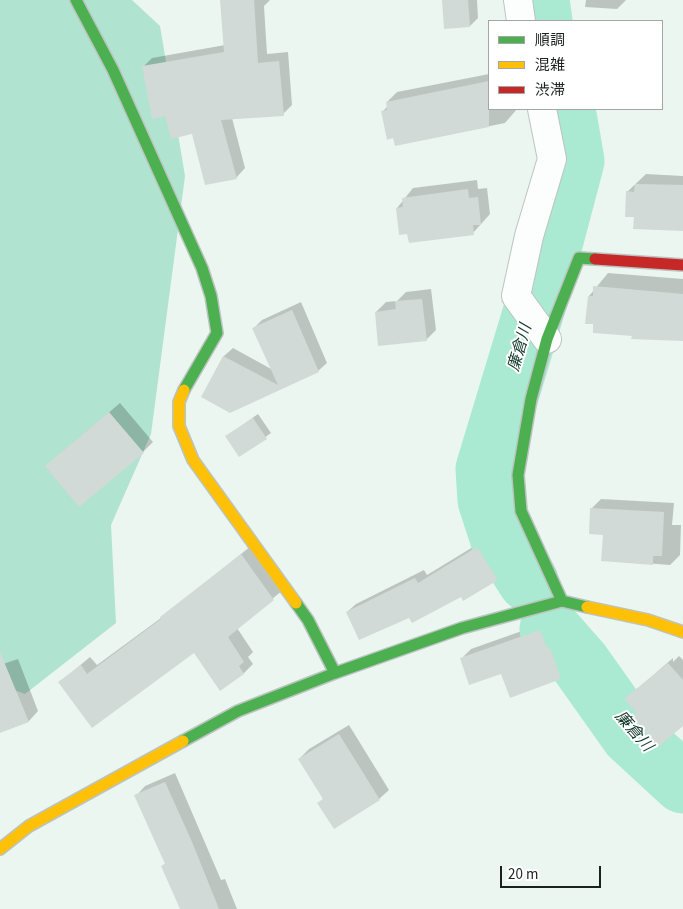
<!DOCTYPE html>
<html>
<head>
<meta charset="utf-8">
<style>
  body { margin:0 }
  #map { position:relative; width:683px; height:909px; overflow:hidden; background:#ebf6f1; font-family:"Source Sans 3","Noto Sans JP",sans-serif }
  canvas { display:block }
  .legend { position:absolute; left:488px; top:20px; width:175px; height:90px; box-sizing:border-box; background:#fff; border:1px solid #a3a6a5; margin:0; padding:6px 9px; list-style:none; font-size:15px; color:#1a211e }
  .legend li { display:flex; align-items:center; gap:10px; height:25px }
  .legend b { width:25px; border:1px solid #a3a6a5 }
  .scale { position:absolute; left:500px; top:866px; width:101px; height:22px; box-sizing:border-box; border:2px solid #1a211e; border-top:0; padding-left:6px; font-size:15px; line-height:18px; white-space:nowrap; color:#1a211e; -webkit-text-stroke:4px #fff; paint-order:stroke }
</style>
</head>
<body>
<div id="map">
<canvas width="683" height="909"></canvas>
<ul class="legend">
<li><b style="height:6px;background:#4caf50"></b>順調</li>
<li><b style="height:6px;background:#ffc107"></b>混雑</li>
<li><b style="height:6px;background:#c62828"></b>渋滞</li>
</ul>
<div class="scale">20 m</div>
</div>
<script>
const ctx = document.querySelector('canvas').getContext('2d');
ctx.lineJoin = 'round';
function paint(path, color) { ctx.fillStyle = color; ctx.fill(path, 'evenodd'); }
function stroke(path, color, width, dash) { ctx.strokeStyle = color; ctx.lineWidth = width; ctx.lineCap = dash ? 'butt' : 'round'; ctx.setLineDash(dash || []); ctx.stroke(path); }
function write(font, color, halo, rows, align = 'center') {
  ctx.font = font + ' "Source Sans 3","Noto Sans JP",sans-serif'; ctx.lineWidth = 4; ctx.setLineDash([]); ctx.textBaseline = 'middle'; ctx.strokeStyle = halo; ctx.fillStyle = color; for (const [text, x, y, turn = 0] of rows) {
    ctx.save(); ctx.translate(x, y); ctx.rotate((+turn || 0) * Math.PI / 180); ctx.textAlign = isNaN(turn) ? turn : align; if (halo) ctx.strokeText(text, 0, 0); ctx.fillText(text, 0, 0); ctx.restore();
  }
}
const forest = new Path2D(`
  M 0,0 L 132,0 L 160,26 L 185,176 L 151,434 L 111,525 L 116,623 L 25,694 L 0,685 Z`);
const shadow = new Path2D(`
  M 221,0 L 270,0 L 264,6 L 267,54 L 288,52 L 292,105 L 283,114 L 232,118 L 245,168 L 236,178 L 192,132 L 166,115 L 143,67 L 152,58 L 225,45 Z
  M 442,0 L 477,0 L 478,18 L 470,26 Z
  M 586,0 L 626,0 L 617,9 L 585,7 Z
  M 489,74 L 489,109 L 517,109 L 505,123 L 396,145 L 383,111 L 388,106 L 387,102 L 397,92 Z
  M 646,174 L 683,176 L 683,230 L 635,216 L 627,192 Z
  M 477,180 L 478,189 L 487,188 L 490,214 L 473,233 L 408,232 L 397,208 L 413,188 Z
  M 608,273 L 683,279 L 683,340 L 633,338 L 633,335 L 589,296 Z
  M 431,289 L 436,330 L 426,340 L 376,312 L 386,302 L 397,301 L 406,292 Z
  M 301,302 L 327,363 L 318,371 L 230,412 L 203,396 L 224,356 L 233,348 L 273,370 L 254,328 L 262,320 Z
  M 120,403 L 153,442 L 143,452 L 46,466 Z
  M 258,414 L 271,433 L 239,456 L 227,436 Z
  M 601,499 L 674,503 L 672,525 L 681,525 L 680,555 L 670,565 L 603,560 L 604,533 L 592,508 Z
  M 486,539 L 506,571 L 498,579 L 464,599 L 461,595 L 409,616 L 347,612 L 356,604 L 424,570 L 427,575 Z
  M 251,546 L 283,590 L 237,628 L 253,652 L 248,657 L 253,664 L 244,673 L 220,689 L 194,651 L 60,682 L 90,657 L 97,665 L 161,618 Z
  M 550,621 L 557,639 L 559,638 L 570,668 L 561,678 L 502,672 L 461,659 L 471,649 Z
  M 679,656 L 683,660 L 683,724 L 638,713 L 636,690 L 673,658 L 673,662 Z
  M 18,659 L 38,711 L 29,721 L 0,732 L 0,665 Z
  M 349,725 L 389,790 L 379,799 L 319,803 L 324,798 L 299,759 L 309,749 Z
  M 175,773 L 221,880 L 225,879 L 237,909 L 181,909 L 163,866 L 166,863 L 136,796 L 145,786 Z`);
const river = new Path2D(`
  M 539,0 L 542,21
  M 528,581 L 500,537 L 488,500 L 486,469 L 538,297 L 574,161 L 565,109
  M 550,629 L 580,663 L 631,735 L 683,783`);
const building = new Path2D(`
  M 220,0 L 254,0 L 258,63 L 279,61 L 284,116 L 221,120 L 237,179 L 205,185 L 192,134 L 171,139 L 165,116 L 152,119 L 142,66 L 224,52 Z
  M 442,0 L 468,0 L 470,27 L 444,29 Z
  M 489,81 L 489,127 L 395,146 L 393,138 L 387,140 L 381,111 L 387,110 L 386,102 Z
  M 635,184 L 683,185 L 683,231 L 633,229 L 634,217 L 625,217 L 626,191 L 634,192 Z
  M 468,189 L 469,198 L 478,197 L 481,225 L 473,225 L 474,235 L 409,243 L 407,234 L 399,235 L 396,208 L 403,207 L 402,198 Z
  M 593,286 L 683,294 L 683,341 L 631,339 L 632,336 L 593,333 L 593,324 L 585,324 L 588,296 L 593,296 Z
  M 422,299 L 427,341 L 378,346 L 375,312 L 396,309 L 395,301 Z
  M 292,310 L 319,372 L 230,413 L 201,397 L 223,356 L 278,385 L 252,328 Z
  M 109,412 L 144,453 L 79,507 L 45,466 Z
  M 253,418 L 267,439 L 239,457 L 225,436 Z
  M 590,508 L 664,512 L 662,556 L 653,556 L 653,565 L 601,561 L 603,535 L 589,534 Z
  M 477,547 L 498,580 L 463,601 L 461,597 L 412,623 L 409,618 L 359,640 L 346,612 L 415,578 L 418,583 Z
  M 241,554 L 274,600 L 228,637 L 244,662 L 239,666 L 244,674 L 220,691 L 194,653 L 92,728 L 58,682 L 81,665 L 87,674 L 161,619 L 160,617 Z
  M 540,630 L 547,648 L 550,647 L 561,679 L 510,698 L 501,674 L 469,685 L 460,658 Z
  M 0,652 L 29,722 L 0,733 Z
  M 668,663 L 683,680 L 683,726 L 658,747 L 632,717 L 637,713 L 624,699 Z
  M 339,734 L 380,800 L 334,829 L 317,803 L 323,799 L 298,759 Z
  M 165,782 L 192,842 L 219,909 L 180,909 L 161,866 L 165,864 L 134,795 Z`);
const street = new Path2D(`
  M 518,0 L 521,21
  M 542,109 L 552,159 L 529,236 L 516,296 L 547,339`);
const fast = new Path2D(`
  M 76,0 L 113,70 L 202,268 L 211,296 L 217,333 L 184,390
  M 562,601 L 521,511 L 518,475 L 531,399 L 547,339 L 579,258 L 595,259
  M 296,603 L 308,620 L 335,673
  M 183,741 L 238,711 L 335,673 L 462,628 L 562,601 L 587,607`);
const slow = new Path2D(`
  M 184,390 L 179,402 L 179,426 L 193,460 L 296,603
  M 587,607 L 648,620 L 683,632
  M 0,849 L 29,826 L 183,741`);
const jam = new Path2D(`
  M 595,259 L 683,265`);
const waterNames = [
  ["廉倉川",521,348,-74],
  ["廉倉川",633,732,49]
];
paint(forest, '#b0e3d0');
paint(shadow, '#0003');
stroke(river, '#aae9d2', 61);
paint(building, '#d2dad7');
stroke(street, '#bcc4c1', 30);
stroke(fast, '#bcc4c1', 14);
stroke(slow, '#bcc4c1', 14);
stroke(jam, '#bcc4c1', 14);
stroke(street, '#fcfefd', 28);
stroke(fast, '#4caf50', 11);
stroke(slow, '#ffc107', 11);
stroke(jam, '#c62828', 11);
write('italic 16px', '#12392c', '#fff', waterNames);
</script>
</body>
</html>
